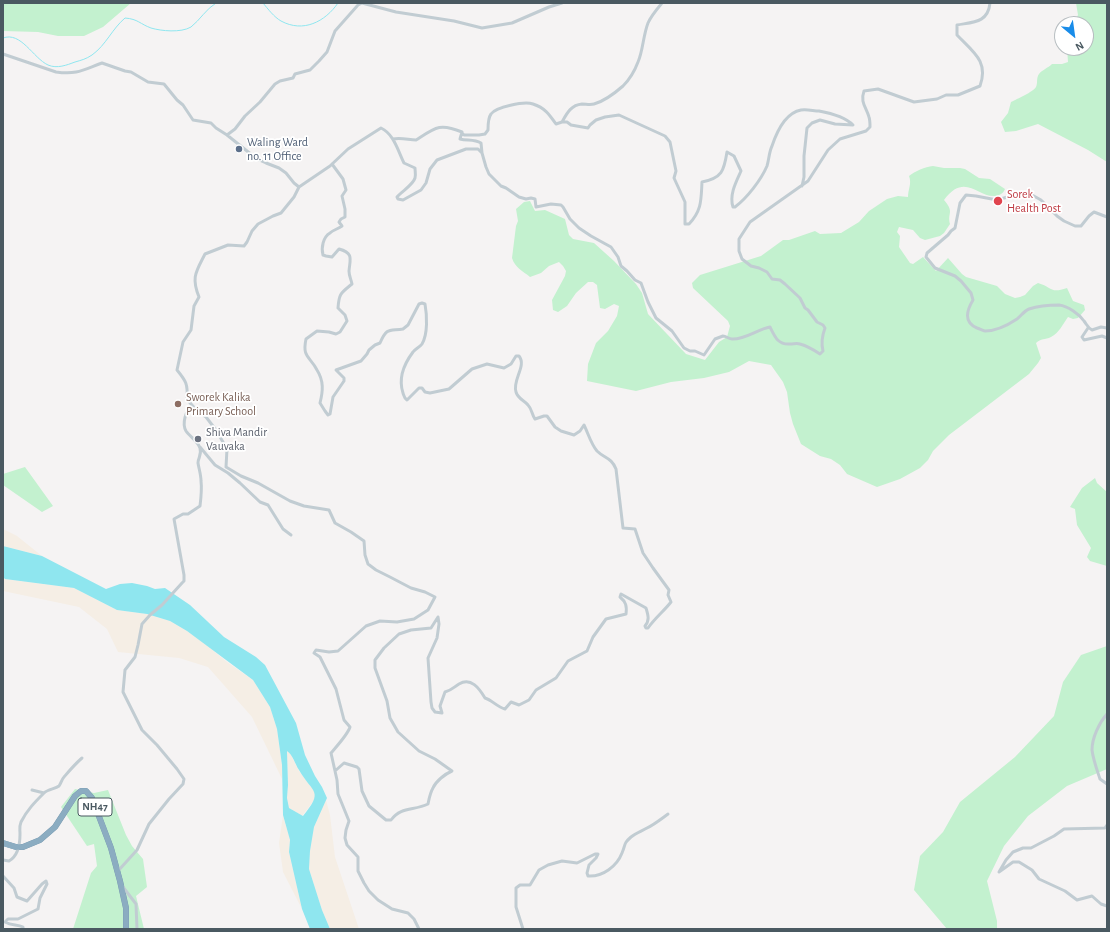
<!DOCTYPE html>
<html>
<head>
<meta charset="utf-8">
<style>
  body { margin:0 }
  #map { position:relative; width:1110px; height:932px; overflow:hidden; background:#f5f3f3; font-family:"Alegreya Sans",sans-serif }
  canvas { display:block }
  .frame { position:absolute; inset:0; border:4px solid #4a5961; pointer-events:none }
  .north { position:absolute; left:1054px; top:16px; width:40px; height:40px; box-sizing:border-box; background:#fff; border:1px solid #b7bdc0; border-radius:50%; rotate:151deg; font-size:11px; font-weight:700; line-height:16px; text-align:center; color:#4a5961 }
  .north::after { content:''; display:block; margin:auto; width:14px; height:18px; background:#198ce9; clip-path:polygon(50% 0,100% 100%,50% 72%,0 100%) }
</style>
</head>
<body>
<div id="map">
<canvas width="1110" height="932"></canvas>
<div class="frame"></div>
<div class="north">N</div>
</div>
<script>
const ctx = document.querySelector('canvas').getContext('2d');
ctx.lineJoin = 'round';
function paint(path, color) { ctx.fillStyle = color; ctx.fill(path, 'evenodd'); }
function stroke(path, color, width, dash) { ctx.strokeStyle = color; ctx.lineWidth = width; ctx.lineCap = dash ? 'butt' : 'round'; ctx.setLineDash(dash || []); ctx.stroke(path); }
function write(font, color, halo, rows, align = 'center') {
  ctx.font = font + ' "Alegreya Sans",sans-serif'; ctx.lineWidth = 3.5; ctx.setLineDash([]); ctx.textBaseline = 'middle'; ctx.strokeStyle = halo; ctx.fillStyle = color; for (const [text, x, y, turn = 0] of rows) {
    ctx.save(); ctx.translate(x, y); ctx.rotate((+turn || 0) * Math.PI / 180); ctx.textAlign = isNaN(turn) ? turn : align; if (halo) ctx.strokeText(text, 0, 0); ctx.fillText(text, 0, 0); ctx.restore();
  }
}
const green = new Path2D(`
  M 3,3 L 131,3 L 103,27 L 84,36 L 58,36 L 38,32 L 3,31 Z
  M 1076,3 L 1107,3 L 1107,162 L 1088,150 L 1038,124 L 1016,131 L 1005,132 L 1001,122 L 1008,113 L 1011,102 C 1017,99 1033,92 1036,87 C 1038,83 1036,78 1039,74 C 1042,70 1048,68 1052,64 L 1062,64 L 1068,62 L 1067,48 L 1086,48 L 1086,24 L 1073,24 L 1078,15 Z
  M 933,166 L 944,168 L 960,168 L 965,169 L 979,178 L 990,179 L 1005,189 C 1004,191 1003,193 1001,194 C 982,205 967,168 944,200 C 955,213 947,212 950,224 L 944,233 L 940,236 L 925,240 L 920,238 L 913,230 L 899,227 L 897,232 L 900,236 L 899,247 L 910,263 L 913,264 L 923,257 L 936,271 L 948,258 L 962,274 L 966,277 L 997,286 L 1005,294 L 1015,298 L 1020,297 L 1025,295 L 1033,286 L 1038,283 C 1052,287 1050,294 1067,288 L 1073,301 L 1084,305 L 1085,310 L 1078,318 L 1073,319 L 1068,317 C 1063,324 1059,333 1051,337 C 1045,340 1041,338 1036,343 L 1041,358 L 1038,363 L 1029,374 L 949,435 L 933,451 L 928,460 L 920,468 L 900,479 L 877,487 L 847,474 L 840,465 L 831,459 L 820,456 L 801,444 L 793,424 L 790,413 L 787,392 L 783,382 L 771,365 L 749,361 L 729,372 L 704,378 L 671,382 L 636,391 L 587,381 L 588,364 L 596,343 L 608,331 L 617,316 L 619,306 L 614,304 L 605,309 L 600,308 L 597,285 L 593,282 L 588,282 L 576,293 L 567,306 L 558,312 L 553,310 L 552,300 L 565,276 L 566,271 L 563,266 L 559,262 L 549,266 L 541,273 L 530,277 C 523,271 515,268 512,258 L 516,226 L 518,221 L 516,209 L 524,202 L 530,201 L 535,211 L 545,210 L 565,219 L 569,235 L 573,239 L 594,243 L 614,261 L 636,284 L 642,293 L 648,314 L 686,354 L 705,360 L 719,342 L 727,337 L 730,326 L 728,321 L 693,288 L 692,283 L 700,275 L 761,256 L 783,240 L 789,240 L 815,231 L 820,234 L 841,233 L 859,222 L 869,211 L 887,199 L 898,196 L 908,197 C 908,189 912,184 909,176 C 915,171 925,167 933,166 Z
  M 25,467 L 53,506 L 42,512 L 3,485 L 3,474 Z
  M 1095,478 L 1097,483 L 1107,492 L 1107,566 L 1090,561 L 1087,557 L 1091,548 L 1077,525 L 1075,509 L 1070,507 L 1082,488 Z
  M 1107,646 L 1107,769 L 1067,786 L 1028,816 L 1004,846 L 987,881 L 997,921 L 997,929 L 947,929 L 914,890 L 920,856 L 943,832 L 960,802 L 1015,757 L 1054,716 L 1063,682 L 1081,655 Z
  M 75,789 L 94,793 L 108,790 L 126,835 L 132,846 L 143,859 L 147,887 L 136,896 L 144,929 L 73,929 L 91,873 L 97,866 L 94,844 L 87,846 L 61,807 Z`);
const sand = new Path2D(`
  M 3,529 L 17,536 L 42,556 L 3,546 Z
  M 3,577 L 5,579 L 74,588 L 117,610 L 147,614 L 170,621 L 187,631 L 203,642 L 227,662 L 253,680 L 270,707 L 277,729 L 282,765 L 282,779 L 252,717 L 208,667 L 179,658 L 118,652 L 107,629 L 79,607 L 3,591 Z
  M 287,750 L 290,753 L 299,771 L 315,792 L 315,799 L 302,816 L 289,808 L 287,798 L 288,785 Z
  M 326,800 L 330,815 L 335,857 L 359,929 L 330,929 L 322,910 L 309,869 L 310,851 L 314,827 Z
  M 283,815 L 290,840 L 289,852 L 302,909 L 283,872 L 279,843 Z`);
const water = new Path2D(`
  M 3,546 L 42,556 L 106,589 L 120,584 L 132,583 L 147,586 L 155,589 L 165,588 L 190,605 L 224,637 L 256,657 L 265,665 L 296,723 L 305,755 L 315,776 L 322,787 L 327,798 L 314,827 L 310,851 L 309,869 L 322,910 L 330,929 L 310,929 L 302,909 L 289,852 L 290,840 L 283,815 L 282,765 L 277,729 L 270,707 L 253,680 L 187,631 L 170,621 L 147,614 L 117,610 L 74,588 L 5,579 L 3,577 ZM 287,751 C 293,755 295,764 299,770 C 313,794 324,790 303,816 L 289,808 L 287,798 L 288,785 Z`);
const stream = new Path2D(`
  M 263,3 C 268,9 274,17 281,21 C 303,33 325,22 338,3
  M 3,38 C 21,31 33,58 48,65 C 57,69 67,65 75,62 C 82,60 86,59 92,55 C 106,45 112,29 125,18 C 138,19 140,24 151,28 C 161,31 181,33 191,27 C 200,20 206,9 216,3`);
const street = new Path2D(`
  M 3,54 L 56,72 C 77,75 83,70 102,63 L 125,71 L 131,72 L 148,82 L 164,84 L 177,100 L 183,105 L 193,120 L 211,123 L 216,128 L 227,135 L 257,159 L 266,163 L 279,168 L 286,173 L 294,183 L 299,187 L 330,166 L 348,149 L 381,128 C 394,134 398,151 404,163 L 415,168 C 415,171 416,175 415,178 C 413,185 402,191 397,197 L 398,199 L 403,200 L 421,190 L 426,183 L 430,169 L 437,160 L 466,149 L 478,149 L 482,153 L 486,167 L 489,174 L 501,186 L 506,188 L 519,197 L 526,199 L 531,198 L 535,199 L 536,207 L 551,204 L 561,205 L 563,207 L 570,219 L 579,228 L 591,236 L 611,247 L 618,257 L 621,266 L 627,271 L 635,280 L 641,283 L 648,302 L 656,318 L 672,331 L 684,348 L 690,351 L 695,351 L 704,355 L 715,339 L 723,336 C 726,336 729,339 732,339 C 744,340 758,329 770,327 C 775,337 778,345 790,344 C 794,344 797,343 800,344 C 807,346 814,350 820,354 L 823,351 C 821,343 822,336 825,328 L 823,325 L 817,322 L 808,310 L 805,308 L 800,298 L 785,284 L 780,280 L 772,279 L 767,272 L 759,268 L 751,266 L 742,259 L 739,251 L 739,239 L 750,222 L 808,181 L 828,150 L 840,139 L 866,131 L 870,127 C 870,124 870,120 869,117 C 866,107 860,102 864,91 L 878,89 L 914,102 L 937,99 L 946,95 L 958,95 L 980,86 C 989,61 973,52 957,35 L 957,25 C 973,22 988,23 990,3
  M 562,122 L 567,122 L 571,125 L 588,128 L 590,125 L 596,120 L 605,117 L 619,115 L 665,136 L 670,142 L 676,171 L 674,178 L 685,202 L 685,224 L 689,224 C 702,210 701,200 702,182 C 722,178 724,171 727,152 L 734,156 L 741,171 C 736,182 729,195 733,207 L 735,207 C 747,198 761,180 767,166 C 769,160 769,152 772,146 C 777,131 785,113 801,110 C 807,109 814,111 819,111 C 830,113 845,117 853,125 L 835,124 L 820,120 L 812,123 L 807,128 L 804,156 L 804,177 L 802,186
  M 462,133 L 464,135 L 479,135 L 485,134 L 488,130 C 488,125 488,118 491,114 C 496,107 524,101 533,104 C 545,108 549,114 556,124 L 562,122 C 567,113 571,105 582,104 C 586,104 590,105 594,104 C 605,101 615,93 623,86 C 629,80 635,70 638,62 C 643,51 643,36 648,23 C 651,16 657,9 662,3
  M 227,135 L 235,129 L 245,116 L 260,102 L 275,84 L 280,81 L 293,78 L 295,74 L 310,70 L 319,61 L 327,52 L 335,31 L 358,5 L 362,3 L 396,12 L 454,21 L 482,28 L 512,23 L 549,7 L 562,3
  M 393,139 C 401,137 409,140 416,140 C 436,127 440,123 462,132 L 460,139 C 467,141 474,139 481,143 L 482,153
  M 332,164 L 343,179 L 346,190 L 342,196 L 345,209 L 345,217 L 341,219 L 339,222 L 342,226 C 338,229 333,230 330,233 C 323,237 321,248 323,255 L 326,256 L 332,257 L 339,249 C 354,253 350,259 349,271 C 349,276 351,279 352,284 C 341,293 339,293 338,308 L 345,315 L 347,321 L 340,332 L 336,334 L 329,332 L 317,331 L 306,339 C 302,358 310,356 317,370 C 324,381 323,391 320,403 L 325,411 L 328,415 L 330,414 L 333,397 L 344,381 L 344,378 L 336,370 L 361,361 L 367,354 L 369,350 L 375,345 L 380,343 C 387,327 389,331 403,329 L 408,325 L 419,304 L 422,303 L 425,304 C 427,315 428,334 422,344 C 420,347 415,349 413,352 C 404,364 398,378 403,393 C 404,396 404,398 407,400 L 419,388 L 422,388 L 425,392 L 430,393 L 449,389 L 472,369 L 487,364 L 504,368 L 511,364 L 516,356 L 519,356 C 527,366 512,380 516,392 C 518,399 524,400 528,405 C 532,409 532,415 535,419 L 544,416 L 547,416 L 555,427 L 561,431 L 574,435 L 580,431 L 584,425 C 588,433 591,444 597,451 C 605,459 611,457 616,469 L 623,528 L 635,529 L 643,553 L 653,568 L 669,590 L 668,595 L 671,602 C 664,611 655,618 648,628 L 646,628 L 645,626 C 650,620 648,615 646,608 L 621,594 L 620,597 C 626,602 627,606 626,614 L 606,619 L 593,637 L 587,651 L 568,661 L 556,678 L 536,690 L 529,700 L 519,705 L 511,702 L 505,709 C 497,707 492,700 485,698 C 479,688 471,677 459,684 C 454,687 452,690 445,692 L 440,706 L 442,713 L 435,712 L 432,708 L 431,702 L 428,658 L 437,638 L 439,624 L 438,617 L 431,628 L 411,630 L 399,634 L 384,648 L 375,660 L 375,668 L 387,701 L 390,718 L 398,732 L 419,751 L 435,759 L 452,771 C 445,774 436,781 433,788 C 430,793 429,799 428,804 C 414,811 401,806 391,820 L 386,820 L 369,806 L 362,791 L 359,769 L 357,767 L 344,763 L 335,771
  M 299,187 L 294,197 L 281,213 L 273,216 L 258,224 L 252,231 L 247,242 L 244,246 L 228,245 L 205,254 C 196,272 191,277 199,297 L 194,306 L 191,330 L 183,342 L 177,370 C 186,381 188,384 187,399 L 195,409 L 206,417 L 216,430 L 227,449 L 226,467 L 241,476 L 258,483 L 290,501 L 304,506 L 329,510 L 335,523 L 351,532 L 364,541 L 365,555 L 368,564 L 376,570 L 390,577 L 411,588 L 425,592 L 435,597 L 428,610 L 414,619 L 397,622 L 380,621 L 366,626 L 338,651 L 329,652 L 316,650 L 314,653 L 320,657 L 336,689 L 344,720 L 350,727 C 348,734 337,746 331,753 L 337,780 L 338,794 L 349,821 L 346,830 L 345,838 L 347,845 L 358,857 L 358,871 L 364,883 L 369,891 L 378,900 L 392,909 L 408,913 L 414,919 L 419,929
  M 1107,217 L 1094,212 L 1089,216 L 1081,226 L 1075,226 L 1064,221 L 1057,216 L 1041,200 L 1032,195 L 1011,196 L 997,200 L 976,196 L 966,195 L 960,203 L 955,228 L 951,231 L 948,235 L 927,253 L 926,257 L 935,268 L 955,276 L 961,281 L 971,293 L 973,300 C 967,310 963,322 977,328 C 980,329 983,331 985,331 C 996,331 1008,325 1017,319 C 1021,316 1024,311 1029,309 C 1038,306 1049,305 1059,305 C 1068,306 1079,314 1084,321 C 1087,325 1088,328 1092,330 L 1101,327 L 1107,328
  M 1088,328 L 1082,337 L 1084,340 L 1102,336 L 1107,338
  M 200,447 L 215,465 L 228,473 L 240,483 L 260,502 L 268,505 L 283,529 L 291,535
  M 1107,714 C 1099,723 1092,738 1092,750 C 1093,759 1097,770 1100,779 L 1107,784
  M 44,793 C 48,789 55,789 59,786 C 61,783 62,779 64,777 C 70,770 75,764 82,758
  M 1107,825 L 1105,828 L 1064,829 L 1054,836 L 1031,848 L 1023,848 L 1013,852 L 1006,860 L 999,872 L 1013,862 L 1019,862 L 1032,870 L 1039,879 L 1065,891 L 1077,900 L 1092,896 L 1101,904 L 1107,906
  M 3,860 L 9,861 C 18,856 20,844 20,834 C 20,829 19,827 21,822 C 27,810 35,802 44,793 L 32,790
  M 118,871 L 137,850 L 149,824 L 169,799 L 183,784 L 184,779 L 177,769 L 157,745 L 142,730 L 123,692 L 125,670 L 135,657 L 138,645 L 142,624 L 150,615 L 162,605 L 182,583 L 184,581 L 184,575 L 174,519 L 183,514 L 188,514 L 200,506 C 201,498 202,489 201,481 C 201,475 199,469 198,463 C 198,457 202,456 200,448 C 198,441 190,437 186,431 C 182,424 185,410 193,406
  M 3,876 L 14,888 L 17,897 L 27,901 L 42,884 L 46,881 L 47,884 L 40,898 L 38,909 L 18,919 L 8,919 L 5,922 C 12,926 17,924 23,927 L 23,929
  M 123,887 L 136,904 L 137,929
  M 523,929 L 516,907 L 516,888 L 520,885 L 530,885 L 539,870 L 548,865 L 562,861 L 577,863 L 595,854 L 598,854 L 596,858 L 589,865 L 587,873 L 588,876 C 603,877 617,866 622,853 C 626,844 623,844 631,837 C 636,833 642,831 647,828 C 655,824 661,819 668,814`);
const highway = new Path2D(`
  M 3,843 L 16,847 L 23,847 L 40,840 L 55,827 L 75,796 L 81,791 L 86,791 L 92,798 L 111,848 L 120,881 L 126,908 L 126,929`);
const markers = [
  [239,149,4,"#5c6f8a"],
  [998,201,5,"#e0444e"],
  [178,404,4,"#8d6e63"],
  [198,439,4,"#6b7280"]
];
const shields = [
  [95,807,34]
];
const shieldNames = [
  ["NH47",95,807]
];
const serviceNames = [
  ["Waling Ward",247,142],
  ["no. 11 Office",247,156]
];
const healthNames = [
  ["Sorek",1007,194],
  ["Health Post",1007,208]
];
const educationNames = [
  ["Sworek Kalika",186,397],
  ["Primary School",186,411]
];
const worshipNames = [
  ["Shiva Mandir",206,432],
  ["Vauvaka",206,446]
];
paint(green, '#c3f1cf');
paint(sand, '#f5eee5');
paint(water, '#8fe6ef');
stroke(stream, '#8fe6ef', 1);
stroke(highway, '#7697ad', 6);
stroke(street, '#c1ccd2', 3);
stroke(highway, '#8bacc1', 5.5);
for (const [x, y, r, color] of markers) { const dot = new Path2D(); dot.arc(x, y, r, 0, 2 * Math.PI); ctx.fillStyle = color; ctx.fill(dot); stroke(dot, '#fff', 1.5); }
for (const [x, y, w] of shields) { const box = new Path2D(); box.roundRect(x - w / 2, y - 9, w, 18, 3); ctx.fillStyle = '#fff'; ctx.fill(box); stroke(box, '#4a5961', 1); }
write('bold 11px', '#4a5961', null, shieldNames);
write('12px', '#4e5e75', '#fff', serviceNames, 'left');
write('12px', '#be3a42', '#fff', healthNames, 'left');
write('12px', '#785e54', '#fff', educationNames, 'left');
write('12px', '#5b616d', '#fff', worshipNames, 'left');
</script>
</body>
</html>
